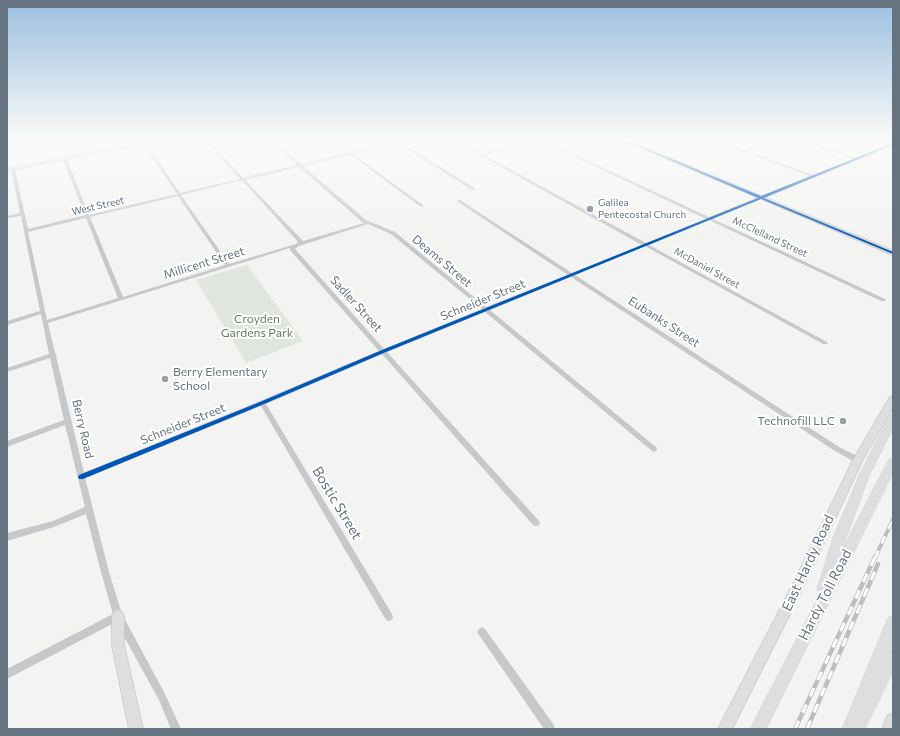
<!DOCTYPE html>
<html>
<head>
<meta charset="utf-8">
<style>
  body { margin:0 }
  #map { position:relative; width:900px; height:736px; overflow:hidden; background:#f3f3f1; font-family:Commissioner,sans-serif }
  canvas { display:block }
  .frame { position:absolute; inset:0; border:8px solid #657480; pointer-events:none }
</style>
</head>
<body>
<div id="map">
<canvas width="900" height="736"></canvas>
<div class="frame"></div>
</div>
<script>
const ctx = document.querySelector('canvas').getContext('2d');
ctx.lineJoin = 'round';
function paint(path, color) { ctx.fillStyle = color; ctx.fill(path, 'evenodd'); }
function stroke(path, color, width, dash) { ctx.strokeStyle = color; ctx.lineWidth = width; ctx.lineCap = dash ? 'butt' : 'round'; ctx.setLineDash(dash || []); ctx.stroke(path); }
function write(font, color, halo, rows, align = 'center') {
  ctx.font = font + ' Commissioner,sans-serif'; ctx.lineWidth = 4; ctx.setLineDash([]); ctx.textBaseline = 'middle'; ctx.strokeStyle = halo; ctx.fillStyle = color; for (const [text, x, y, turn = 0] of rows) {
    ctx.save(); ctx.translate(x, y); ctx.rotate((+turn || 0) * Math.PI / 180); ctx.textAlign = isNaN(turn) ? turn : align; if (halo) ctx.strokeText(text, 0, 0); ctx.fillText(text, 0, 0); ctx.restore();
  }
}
const green = new Path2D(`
  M 247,265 L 303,341 L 246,363 L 196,280 Z`);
const minor = new Path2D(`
  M 27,140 L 34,140 L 7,145 L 7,143 Z
  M 141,140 L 145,140 L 146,143 L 180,193 L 240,179 L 204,140 L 208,140 L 243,178 L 297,165 L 269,140 L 273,140 L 301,164 L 402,140 L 408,140 L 401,142 L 474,188 L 474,190 L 472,190 L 397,143 L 353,154 L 423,205 L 423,207 L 421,207 L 350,155 L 303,166 L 366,220 L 395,232 L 486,307 L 568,275 L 458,202 L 458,200 L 460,200 L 572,273 L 642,245 L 452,140 L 456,140 L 482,154 L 533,140 L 538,140 L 484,155 L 646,243 L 706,219 L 539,140 L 543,140 L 709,217 L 810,176 L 712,140 L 717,140 L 813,175 L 853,159 L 799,140 L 804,140 L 856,158 L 893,143 L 893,145 L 713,219 L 885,299 L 886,300 L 885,301 L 881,301 L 709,220 L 649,245 L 827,342 L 828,343 L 827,344 L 823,344 L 645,246 L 575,275 L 839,447 L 861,458 L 862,460 L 861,462 L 858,463 L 855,462 L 835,451 L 571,277 L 490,310 L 656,447 L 657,449 L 656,451 L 654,452 L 652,451 L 485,312 L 387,352 L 539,521 L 540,523 L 539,525 L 536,526 L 533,525 L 382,354 L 266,404 L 392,614 L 393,617 L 392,620 L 389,621 L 386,620 L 261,406 L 85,478 L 109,572 L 122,614 L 165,694 L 181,729 L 171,729 L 159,700 L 116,622 L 7,679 L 7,669 L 113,614 L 101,572 L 86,514 L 54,527 L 7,541 L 7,533 L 53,521 L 85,507 L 65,425 L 7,447 L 7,441 L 64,420 L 50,358 L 7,372 L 7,368 L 49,354 L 41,314 L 7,325 L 7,321 L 40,311 L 21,216 L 7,218 L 7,216 L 20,213 L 11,169 L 13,168 L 15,169 L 28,229 L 85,215 L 63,159 L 65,158 L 67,159 L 89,215 L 177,194 L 142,143 ZM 299,167 L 362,222 L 364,223 L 303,241 L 245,180 ZM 242,180 L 298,242 L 296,244 L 229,264 L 181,195 ZM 178,196 L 225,265 L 123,297 L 90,217 ZM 86,218 L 118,298 L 47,320 L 28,232 ZM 368,224 L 391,234 L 482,309 L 384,349 L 295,249 L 299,246 ZM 290,248 L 290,250 L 379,351 L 260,401 L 84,473 L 56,356 L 57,355 L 55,353 L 48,323 Z
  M 482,627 L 485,629 L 554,725 L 555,729 L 544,729 L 479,635 L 477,632 L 479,629 Z`);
const major = new Path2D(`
  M 154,140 L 162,140 L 7,171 L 7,169 Z
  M 622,140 L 627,140 L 893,251 L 893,255 Z
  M 893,396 L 893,407 L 862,461 L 801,592 L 732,729 L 718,729 L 793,584 L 853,460 L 890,397 Z
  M 118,610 L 122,612 L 124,616 L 124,645 L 143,729 L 129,729 L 112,645 L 112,616 L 114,612 Z
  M 893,713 L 893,729 L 882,729 L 888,715 Z`);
const highway = new Path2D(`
  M 893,414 L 893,428 L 869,476 L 840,554 L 889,459 L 893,458 L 893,473 L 766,729 L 750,729 L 820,594 L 817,589 L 833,538 L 859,476 L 888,418 L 890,415 Z
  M 893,616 L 893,640 L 889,651 L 893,649 L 893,671 L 865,729 L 842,729 L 888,618 Z`);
const railFar1 = new Path2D(`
  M 875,558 L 893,519`);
const rail = new Path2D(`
  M 795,729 L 875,557
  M 807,729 L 878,564`);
const cycleway = new Path2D(`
  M 623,140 L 626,140 L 761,196 L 893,143 L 893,145 L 764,198 L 893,252 L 893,254 L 761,199 L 386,352 L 264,404 L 83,479 L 79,479 L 78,477 L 79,475 L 260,402 L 382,350 L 758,198 Z`);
const markers = [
  [590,209,4,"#97a0a8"],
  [165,379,4,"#97a0a8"],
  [843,421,4,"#97a0a8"]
];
const farPoinames = [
  ["Galilea",598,203],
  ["Pentecostal Church",598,215]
];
const farStreetnames = [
  ["West Street",98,206,-13],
  ["McClelland Street",770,237,25],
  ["McDaniel Street",707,268,29]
];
const streetNames = [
  ["Deams Street",442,261,40],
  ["Millicent Street",204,263,-17],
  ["Schneider Street",483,300,-22],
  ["Sadler Street",356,304,48],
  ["Eubanks Street",664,322,33],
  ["Schneider Street",183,424,-22],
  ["Berry Road",83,429,77]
];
const parkNames = [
  ["Croyden",257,319],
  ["Gardens Park",257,333]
];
const poiNames = [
  ["Berry Elementary",173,372],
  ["School",173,386],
  ["Technofill LLC",835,421,"right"]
];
const nearStreetnames = [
  ["Bostic Street",337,503,59],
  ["East Hardy Road",808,563,-65],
  ["Hardy Toll Road",825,595,-63]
];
paint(green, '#e1e5df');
stroke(major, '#d0d1d1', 2);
stroke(highway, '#cfd0d0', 1);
paint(minor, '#c7c8c9');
paint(major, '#dddedd');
paint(highway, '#dddedd');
stroke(railFar1, '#bdbebf', 4);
stroke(rail, '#bdbebf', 4.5);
stroke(railFar1, '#fff', 2.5, [8]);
stroke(rail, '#fff', 3, [9]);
paint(cycleway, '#0057b8');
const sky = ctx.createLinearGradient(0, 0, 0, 243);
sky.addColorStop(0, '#9bc0e0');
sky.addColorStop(0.58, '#fafaf9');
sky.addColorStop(1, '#fafaf900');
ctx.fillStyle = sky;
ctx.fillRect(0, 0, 900, 243);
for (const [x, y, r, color] of markers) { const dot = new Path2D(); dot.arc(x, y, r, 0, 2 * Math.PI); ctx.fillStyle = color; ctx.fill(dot); stroke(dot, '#fff', 1.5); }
write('10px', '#657480', '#fff', farPoinames, 'left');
write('10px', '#657480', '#fff', farStreetnames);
write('12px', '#657480', '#fff', streetNames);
write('12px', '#677863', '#fff', parkNames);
write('12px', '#657480', '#fff', poiNames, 'left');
write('14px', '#657480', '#fff', nearStreetnames);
</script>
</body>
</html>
